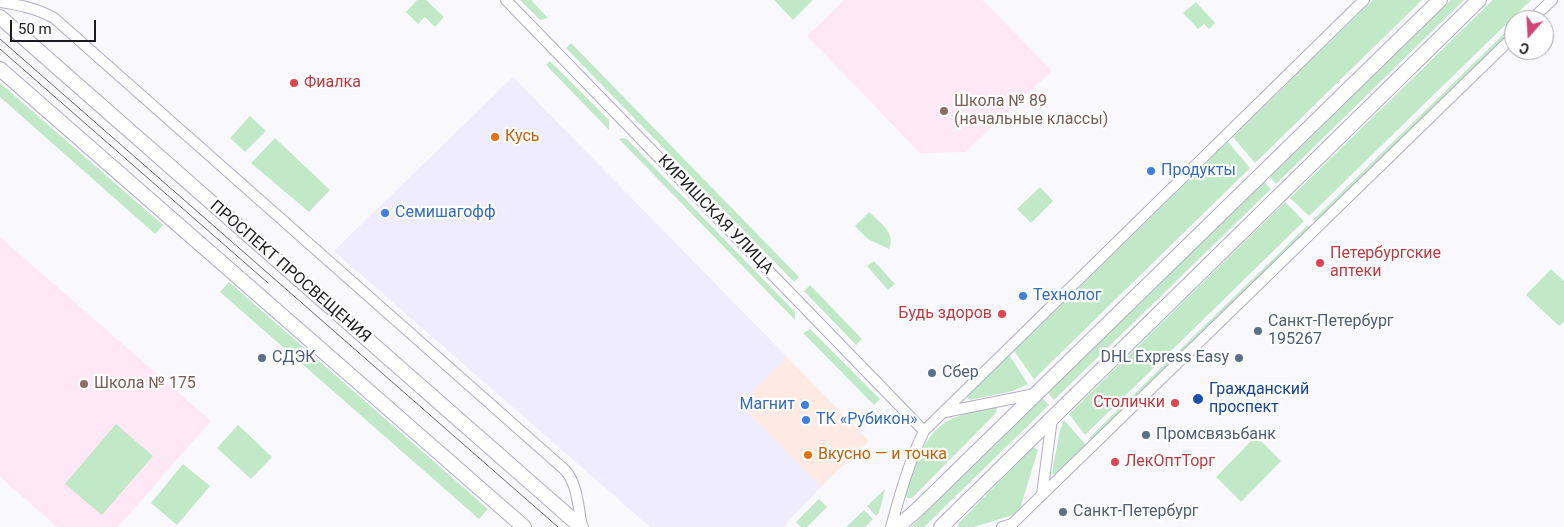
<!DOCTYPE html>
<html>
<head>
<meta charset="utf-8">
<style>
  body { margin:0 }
  #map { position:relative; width:1564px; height:527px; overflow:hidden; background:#f9f8fd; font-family:Roboto,sans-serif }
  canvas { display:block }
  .north { position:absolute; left:1504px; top:10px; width:50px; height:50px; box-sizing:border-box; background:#fff; border:1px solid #a4a4a7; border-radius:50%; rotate:199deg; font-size:14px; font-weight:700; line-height:20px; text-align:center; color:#1c1b23 }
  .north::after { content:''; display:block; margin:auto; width:18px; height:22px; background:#d14474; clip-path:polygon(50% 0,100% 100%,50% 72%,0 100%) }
  .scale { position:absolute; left:10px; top:20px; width:86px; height:22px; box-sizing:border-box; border:2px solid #1c1b23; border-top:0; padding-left:6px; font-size:15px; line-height:18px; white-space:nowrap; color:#1c1b23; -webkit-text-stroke:4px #fff; paint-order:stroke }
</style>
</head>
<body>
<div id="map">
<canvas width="1564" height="527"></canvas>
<div class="north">С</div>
<div class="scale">50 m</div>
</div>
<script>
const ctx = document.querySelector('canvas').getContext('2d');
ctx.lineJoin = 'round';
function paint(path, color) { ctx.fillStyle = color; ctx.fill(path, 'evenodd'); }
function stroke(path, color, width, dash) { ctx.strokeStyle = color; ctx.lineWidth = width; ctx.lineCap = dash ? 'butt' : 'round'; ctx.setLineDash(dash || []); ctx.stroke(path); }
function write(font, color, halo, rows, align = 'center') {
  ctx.font = font + ' Roboto,sans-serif'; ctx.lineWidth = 4.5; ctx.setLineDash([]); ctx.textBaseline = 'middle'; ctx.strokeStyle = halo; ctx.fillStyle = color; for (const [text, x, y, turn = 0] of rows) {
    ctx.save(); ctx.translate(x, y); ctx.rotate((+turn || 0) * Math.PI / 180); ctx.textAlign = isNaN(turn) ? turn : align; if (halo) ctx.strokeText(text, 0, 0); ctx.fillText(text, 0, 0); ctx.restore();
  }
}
const commercial = new Path2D(`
  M 787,357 L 869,441 L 821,487 L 740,404 Z`);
const built = new Path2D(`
  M 513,77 L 787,357 L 740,404 L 821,487 L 783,527 L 650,527 L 334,251 Z`);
const education = new Path2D(`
  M 844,0 L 983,0 L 1052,71 L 965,152 L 920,153 L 807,36 Z
  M 0,237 L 211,421 L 118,527 L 57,527 L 0,477 Z`);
const green = new Path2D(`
  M 417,0 L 426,0 L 444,17 L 435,27 L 425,17 L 418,24 L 406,12 Z
  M 520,0 L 531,0 L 548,18 L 540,20 Z
  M 774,0 L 813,0 L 793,20 Z
  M 1373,0 L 1422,0 L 1255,163 L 1233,137 Z
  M 1451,0 L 1464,0 L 1276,184 L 1270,177 Z
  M 1493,0 L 1531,0 L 1309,216 L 1290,198 Z
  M 1196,2 L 1215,23 L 1209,29 L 1204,24 L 1198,29 L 1183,13 Z
  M 1514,24 L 1514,28 L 1315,222 L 1313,220 Z
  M 571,43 L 799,277 L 794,282 L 566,48 Z
  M 550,61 L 609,120 L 609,130 L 546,65 Z
  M 0,83 L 163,225 L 155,234 L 0,97 Z
  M 250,116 L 266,131 L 245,152 L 230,138 Z
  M 275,138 L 330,190 L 309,212 L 251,163 Z
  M 623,138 L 627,139 L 795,312 L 795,320 L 619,139 Z
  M 1228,142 L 1250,168 L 1034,379 L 1014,351 Z
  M 1264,182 L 1271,189 L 1054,400 L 1048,393 Z
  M 1040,187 L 1053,201 L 1031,223 L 1017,209 Z
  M 1285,202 L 1304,221 L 1085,435 L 1069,414 Z
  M 869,212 C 880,223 896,232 889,249 L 868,239 L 855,226 Z
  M 1308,225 L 1310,227 L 1091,440 L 1089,438 Z
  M 874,261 L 895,284 L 888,290 L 867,266 Z
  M 1551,269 L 1564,281 L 1564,322 L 1559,326 L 1526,295 Z
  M 229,282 L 488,509 L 479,519 L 220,292 Z
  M 810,285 L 862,339 L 856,345 L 804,291 Z
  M 810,329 L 880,399 L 874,405 L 803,333 Z
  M 1009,355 L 1028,384 L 1013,391 L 969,400 L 967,396 Z
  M 1042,398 L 1049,405 L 924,527 L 911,527 Z
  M 992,406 L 997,408 L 996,413 L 912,498 L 907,498 L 905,494 C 915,466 924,430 954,418 C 966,413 979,410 992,406 Z
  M 1064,420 L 1086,445 L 1054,475 L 1052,472 L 1060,430 Z
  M 116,424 L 153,456 L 102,515 L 65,484 Z
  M 238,425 L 272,457 L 251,479 L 217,448 Z
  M 1256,436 L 1281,461 L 1241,502 L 1216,477 Z
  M 1033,447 L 1038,450 L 1020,509 L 1016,514 L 974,527 L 958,527 L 958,524 Z
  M 183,464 L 210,486 L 177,525 L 151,503 Z
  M 885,489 L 879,513 L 876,516 L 867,506 Z
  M 819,499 L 827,507 L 807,527 L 801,527 L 796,522 Z
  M 864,510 L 873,519 L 865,527 L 846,527 Z`);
const minor = new Path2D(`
  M 506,0 L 924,431
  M 0,2 C 19,5 36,8 54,18 L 565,470 C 578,485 578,507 582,527
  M 1531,20 L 1552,0
  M 945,412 L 1035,394
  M 1042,495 L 1052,418
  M 891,527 C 900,494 909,462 924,431 L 1364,0
  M 1002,527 L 1012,524 L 1514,36`);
const secondary = new Path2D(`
  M 0,17 L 581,527
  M 0,69 L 524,527
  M 897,527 L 917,510 L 1440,0
  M 941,527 L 1479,0`);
const tram = new Path2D(`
  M 0,39 L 558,527
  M 0,49 L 268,283`);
const markers = [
  [294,83,5,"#e0444e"],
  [944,111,5,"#8d6e63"],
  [495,137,5,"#e8710a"],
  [1151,171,5,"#3f7fe0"],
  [385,213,5,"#3f7fe0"],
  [1320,263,5,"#e0444e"],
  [1023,296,5,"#3f7fe0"],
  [1002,314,5,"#e0444e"],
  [1258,331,5,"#5c6f8a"],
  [262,358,5,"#5c6f8a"],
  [1239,358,5,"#5c6f8a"],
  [932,373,5,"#5c6f8a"],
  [84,384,5,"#8d6e63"],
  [1198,399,6,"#1a4fb4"],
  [1175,403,5,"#e0444e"],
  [805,405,5,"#3f7fe0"],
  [806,420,5,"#3f7fe0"],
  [1146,435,5,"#5c6f8a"],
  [808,455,5,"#e8710a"],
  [1115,462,5,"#e0444e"],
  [1063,512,5,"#5c6f8a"]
];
const healthNames = [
  ["Фиалка",304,83],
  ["Петербургские",1330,254],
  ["аптеки",1330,272],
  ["Будь здоров",992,314,"right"],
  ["Столички",1165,403,"right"],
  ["ЛекОптТорг",1125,462]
];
const educationNames = [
  ["Школа № 89",954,102],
  ["(начальные классы)",954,120],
  ["Школа № 175",94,384]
];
const foodNames = [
  ["Кусь",505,137],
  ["Вкусно — и точка",818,455]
];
const shopNames = [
  ["Продукты",1161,171],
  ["Семишагофф",395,213],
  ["Технолог",1033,296],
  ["Магнит",795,405,"right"],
  ["ТК «Рубикон»",816,420]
];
const streetNames = [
  ["КИРИШСКАЯ УЛИЦА",715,215,46],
  ["ПРОСПЕКТ ПРОСВЕЩЕНИЯ",290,272,41]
];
const serviceNames = [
  ["Санкт-Петербург",1268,322],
  ["195267",1268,340],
  ["СДЭК",272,358],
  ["DHL Express Easy",1229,358,"right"],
  ["Сбер",942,373],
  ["Промсвязьбанк",1156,435],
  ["Санкт-Петербург",1073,512]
];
const transitNames = [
  ["Гражданский",1209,390],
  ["проспект",1209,408]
];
paint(commercial, '#feeae3');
paint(built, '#eeecfe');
paint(education, '#fee8f5');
paint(green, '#c1e9c8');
stroke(minor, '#b1aec4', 12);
stroke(secondary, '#b1aec4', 16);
stroke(minor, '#fff', 10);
stroke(secondary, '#fff', 14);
stroke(tram, '#69686f', 1);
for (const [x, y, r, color] of markers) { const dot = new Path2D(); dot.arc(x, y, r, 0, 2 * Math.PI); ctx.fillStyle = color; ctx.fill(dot); stroke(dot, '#fff', 2); }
write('16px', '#be3a42', '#fff', healthNames, 'left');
write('16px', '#785e54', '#fff', educationNames, 'left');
write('16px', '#c56008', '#fff', foodNames, 'left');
write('16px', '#366cbe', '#fff', shopNames, 'left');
write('16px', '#1c1b23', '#fff', streetNames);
write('16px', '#4e5e75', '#fff', serviceNames, 'left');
write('16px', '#164399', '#fff', transitNames, 'left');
</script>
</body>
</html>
